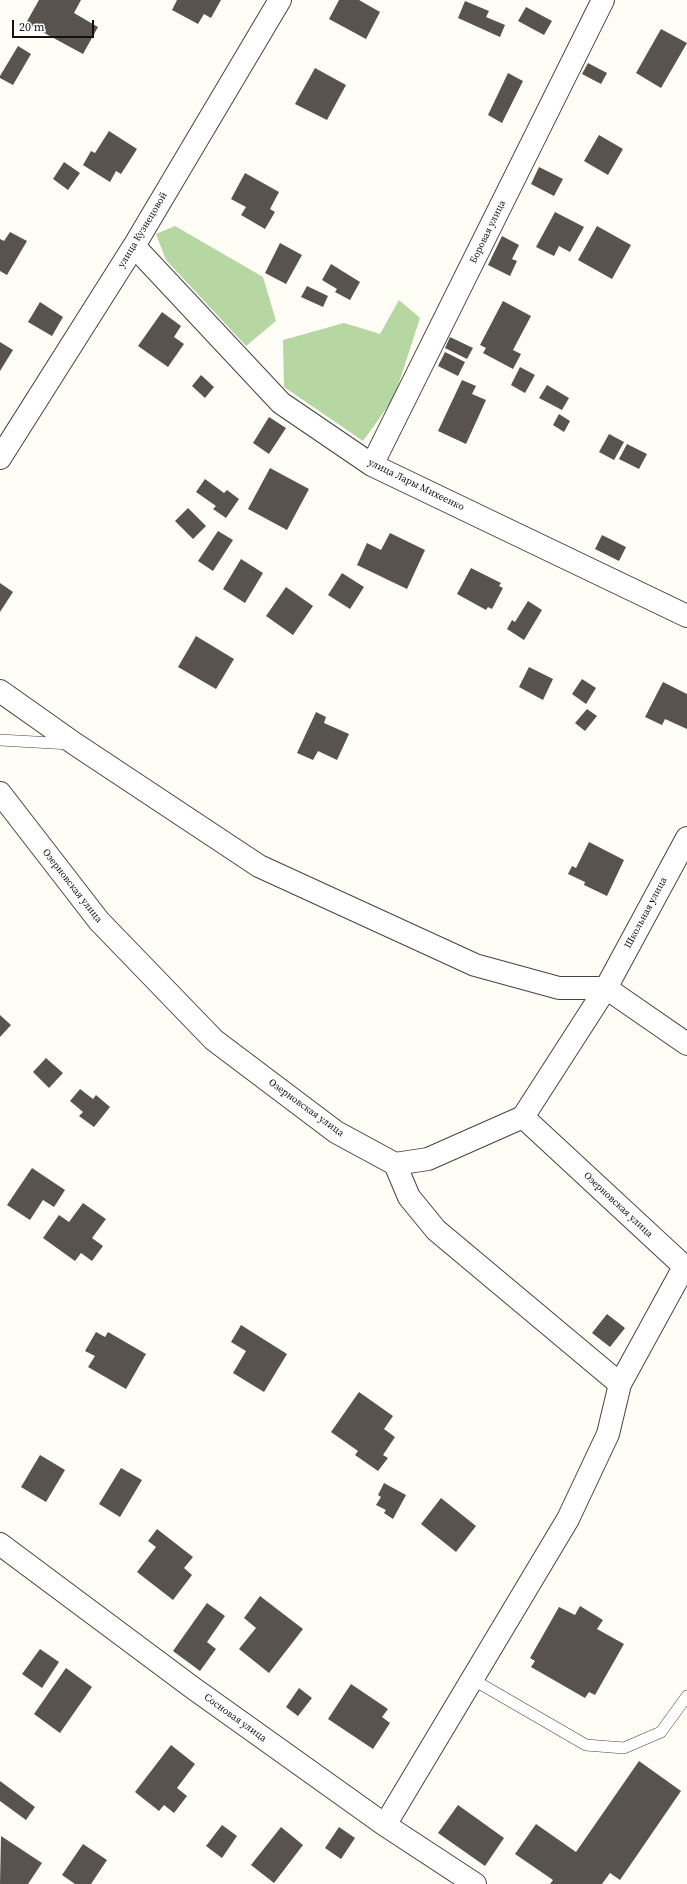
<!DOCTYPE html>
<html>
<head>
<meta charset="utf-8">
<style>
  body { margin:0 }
  #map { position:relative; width:687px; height:1884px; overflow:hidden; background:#fefdf6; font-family:"Source Serif 4",serif }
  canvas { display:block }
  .scale { position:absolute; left:12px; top:20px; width:82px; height:18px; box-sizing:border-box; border:2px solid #111; border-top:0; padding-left:5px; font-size:12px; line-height:14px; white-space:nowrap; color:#111; -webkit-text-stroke:3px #fff; paint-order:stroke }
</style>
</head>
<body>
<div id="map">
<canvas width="687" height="1884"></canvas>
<div class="scale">20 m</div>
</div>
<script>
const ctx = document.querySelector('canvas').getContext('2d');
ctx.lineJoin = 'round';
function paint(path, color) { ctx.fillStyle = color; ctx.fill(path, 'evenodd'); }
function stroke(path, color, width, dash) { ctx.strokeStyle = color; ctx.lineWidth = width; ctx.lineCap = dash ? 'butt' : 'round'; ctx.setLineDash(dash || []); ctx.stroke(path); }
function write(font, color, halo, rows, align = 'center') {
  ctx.font = font + ' "Source Serif 4",serif'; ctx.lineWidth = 4; ctx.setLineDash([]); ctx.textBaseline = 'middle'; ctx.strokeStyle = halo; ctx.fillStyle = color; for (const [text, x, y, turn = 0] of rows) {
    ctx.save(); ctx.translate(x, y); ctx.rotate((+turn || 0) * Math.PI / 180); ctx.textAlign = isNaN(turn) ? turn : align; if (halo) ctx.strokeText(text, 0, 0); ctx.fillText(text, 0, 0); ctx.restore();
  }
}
const forest = new Path2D(`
  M 175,226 L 263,277 L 276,321 L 246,346 L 166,260 L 156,234 Z
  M 399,300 L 420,318 L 394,398 L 363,441 L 284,387 L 283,340 L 344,323 L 380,334 Z`);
const building = new Path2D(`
  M 39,0 L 81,0 L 74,13 L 98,27 L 83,54 L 26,23 Z
  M 177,0 L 221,0 L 211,18 L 204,14 L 198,24 L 172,10 Z
  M 339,0 L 359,0 L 380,12 L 366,39 L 329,19 Z
  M 465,1 L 489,11 L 486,17 L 505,25 L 500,37 L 458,18 Z
  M 526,7 L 552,21 L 544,35 L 518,21 Z
  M 661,29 L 687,43 L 661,88 L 636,73 Z
  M 18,46 L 31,54 L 13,85 L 0,78 L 0,76 Z
  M 588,63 L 607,73 L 601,84 L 582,74 Z
  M 315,68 L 346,85 L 327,120 L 295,104 Z
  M 508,73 L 523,81 L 502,123 L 488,115 Z
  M 109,131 L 137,149 L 121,174 L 116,171 L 110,182 L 83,165 L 91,151 L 95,153 Z
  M 599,135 L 623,149 L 608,175 L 584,161 Z
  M 64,162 L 80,173 L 68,190 L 53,179 Z
  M 539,167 L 563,179 L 554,196 L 531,184 Z
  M 245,173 L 279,192 L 270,209 L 275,212 L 265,229 L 241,215 L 246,207 L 231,199 Z
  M 555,212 L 584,227 L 570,252 L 559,246 L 554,256 L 536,247 Z
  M 597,226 L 631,245 L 612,279 L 578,260 Z
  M 10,232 L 27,241 L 7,275 L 0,271 L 0,239 L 4,241 Z
  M 502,236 L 519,245 L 512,259 L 517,261 L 510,276 L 488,265 Z
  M 280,243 L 302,255 L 286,284 L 265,273 Z
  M 331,264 L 360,282 L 350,300 L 335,292 L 337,289 L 322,280 Z
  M 307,286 L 328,296 L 323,307 L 301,297 Z
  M 503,301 L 531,316 L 513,350 L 521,354 L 513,369 L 483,353 L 486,348 L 480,345 Z
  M 40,302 L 63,317 L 52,336 L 28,322 Z
  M 162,312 L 181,326 L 174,337 L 184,344 L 168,367 L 138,346 Z
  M 450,337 L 473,348 L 467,359 L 445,348 Z
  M 0,342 L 13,350 L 0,371 Z
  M 445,352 L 465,362 L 458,376 L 438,366 Z
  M 520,367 L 535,375 L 525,393 L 511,385 Z
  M 201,375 L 214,387 L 205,398 L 192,386 Z
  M 462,380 L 476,386 L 472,394 L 486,400 L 466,444 L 438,431 Z
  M 547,385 L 569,398 L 562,410 L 539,398 Z
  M 559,414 L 570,421 L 564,432 L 553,425 Z
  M 269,417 L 286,428 L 269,454 L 253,443 Z
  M 609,434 L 624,442 L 614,460 L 599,452 Z
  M 627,444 L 647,454 L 639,469 L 619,459 Z
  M 270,468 L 309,489 L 287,530 L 248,509 Z
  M 205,479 L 224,493 L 227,490 L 239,499 L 226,518 L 213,509 L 216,506 L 196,492 Z
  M 188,508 L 206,526 L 193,539 L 175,521 Z
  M 218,531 L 233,540 L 213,571 L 198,561 Z
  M 390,533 L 425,550 L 407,589 L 357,565 L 367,543 L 381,550 Z
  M 602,535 L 626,547 L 619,561 L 595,549 Z
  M 241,559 L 263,573 L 245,603 L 223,589 Z
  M 471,568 L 501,583 L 499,586 L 503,588 L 492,609 L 488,607 L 486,610 L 457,594 Z
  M 342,573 L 364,587 L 350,609 L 328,595 Z
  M 0,583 L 13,592 L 0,612 Z
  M 286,587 L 313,606 L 293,635 L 266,616 Z
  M 528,601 L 542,610 L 524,640 L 507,629 L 512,620 L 515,622 Z
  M 196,636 L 234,659 L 216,689 L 178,667 Z
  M 529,667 L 553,679 L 543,700 L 519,687 Z
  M 582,679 L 596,688 L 586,704 L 572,694 Z
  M 663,682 L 687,694 L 687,729 L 665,719 L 662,725 L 645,717 Z
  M 587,709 L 597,716 L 585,731 L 575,723 Z
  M 316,712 L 326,717 L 324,723 L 349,734 L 337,760 L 318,751 L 313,760 L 297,753 Z
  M 589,842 L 624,860 L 607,896 L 584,885 L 585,882 L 568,874 L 572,866 L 576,868 Z
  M 0,1015 L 11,1025 L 0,1037 Z
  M 46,1058 L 63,1073 L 49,1088 L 33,1072 Z
  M 80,1089 L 93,1099 L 96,1095 L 110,1107 L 94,1127 L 79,1116 L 83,1112 L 70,1101 Z
  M 32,1168 L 65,1190 L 54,1207 L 43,1200 L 30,1220 L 7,1205 Z
  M 83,1203 L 106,1219 L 92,1238 L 103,1246 L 92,1261 L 81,1253 L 75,1261 L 43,1238 L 59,1215 L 69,1222 Z
  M 607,1314 L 625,1328 L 610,1347 L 592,1333 Z
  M 241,1325 L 287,1354 L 264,1392 L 233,1373 L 246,1351 L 231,1342 Z
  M 96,1332 L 105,1337 L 108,1332 L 146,1354 L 126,1389 L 88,1367 L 95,1356 L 85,1351 Z
  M 359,1392 L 393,1416 L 384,1429 L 395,1437 L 383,1455 L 388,1458 L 378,1471 L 355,1455 L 358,1451 L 331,1432 Z
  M 40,1455 L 65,1470 L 46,1502 L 21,1487 Z
  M 121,1468 L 142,1480 L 120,1517 L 99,1504 Z
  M 384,1483 L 406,1495 L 393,1519 L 384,1513 L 386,1510 L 376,1505 L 381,1497 L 378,1495 Z
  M 441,1498 L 476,1526 L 456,1552 L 421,1524 Z
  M 157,1529 L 193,1557 L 184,1568 L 192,1575 L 173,1600 L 137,1572 L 156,1547 L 148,1541 Z
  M 260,1596 L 303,1629 L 269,1673 L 239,1649 L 256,1628 L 244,1618 Z
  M 207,1603 L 225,1616 L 207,1642 L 216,1649 L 200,1671 L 173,1651 Z
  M 580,1606 L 603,1620 L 597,1629 L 624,1644 L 595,1695 L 589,1692 L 585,1698 L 531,1667 L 535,1661 L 530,1658 L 559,1607 L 575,1615 Z
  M 40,1649 L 59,1662 L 42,1688 L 22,1674 Z
  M 66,1668 L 92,1687 L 60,1733 L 34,1714 Z
  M 351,1684 L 388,1709 L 382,1717 L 390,1723 L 373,1749 L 328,1719 Z
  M 299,1688 L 312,1698 L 298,1716 L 286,1707 Z
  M 171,1745 L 195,1764 L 177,1788 L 187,1796 L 174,1813 L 164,1805 L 159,1811 L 135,1792 Z
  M 639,1761 L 681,1791 L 620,1880 L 610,1873 L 602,1884 L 550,1884 L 553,1880 L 515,1854 L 536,1824 L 576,1852 Z
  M 0,1781 L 35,1807 L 26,1820 L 0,1801 Z
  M 458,1805 L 504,1838 L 485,1866 L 438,1833 Z
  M 222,1825 L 237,1836 L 222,1858 L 206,1846 Z
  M 281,1827 L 303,1845 L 274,1883 L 251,1865 Z
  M 339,1827 L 355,1838 L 341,1859 L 325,1848 Z
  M 1,1836 L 42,1863 L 28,1884 L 0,1884 Z
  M 83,1844 L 107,1860 L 91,1884 L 75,1884 L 62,1875 Z`);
const lane = new Path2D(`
  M 0,740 L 70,744
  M 472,1679 L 586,1745 L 624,1748 L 661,1732 L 687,1696`);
const street = new Path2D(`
  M 134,246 L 281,403 L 372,465 L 687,616
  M 0,458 L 134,246 L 280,0
  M 372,465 L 603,0
  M 0,691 L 75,744 L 259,866 L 475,965 L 559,988 L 606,988 L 687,1044
  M 0,793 L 99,921 L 214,1040 L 336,1132 L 395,1164 L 428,1159 L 523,1117 L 687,1269
  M 523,1117 L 606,988 L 687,838
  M 395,1164 L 409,1197 L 436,1230 L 620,1384
  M 0,1544 L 193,1688 L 385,1825 L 475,1884
  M 385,1825 L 568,1519 L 608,1434 L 620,1384 L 684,1267`);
const streetNames = [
  ["улица Кузнецовой",143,230,-59],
  ["Боровая улица",488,232,-64],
  ["улица Лары Михеенко",416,485,26],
  ["Озерновская улица",72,886,52],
  ["Школьная улица",646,913,-62],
  ["Озерновская улица",306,1108,36],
  ["Озерновская улица",618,1205,43],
  ["Сосновая улица",235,1718,36]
];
paint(forest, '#b6d6a2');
paint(building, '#59534e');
stroke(lane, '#444', 12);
stroke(street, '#444', 24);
stroke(lane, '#fff', 11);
stroke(street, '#fff', 22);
write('10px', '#111', '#fff', streetNames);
</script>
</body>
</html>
